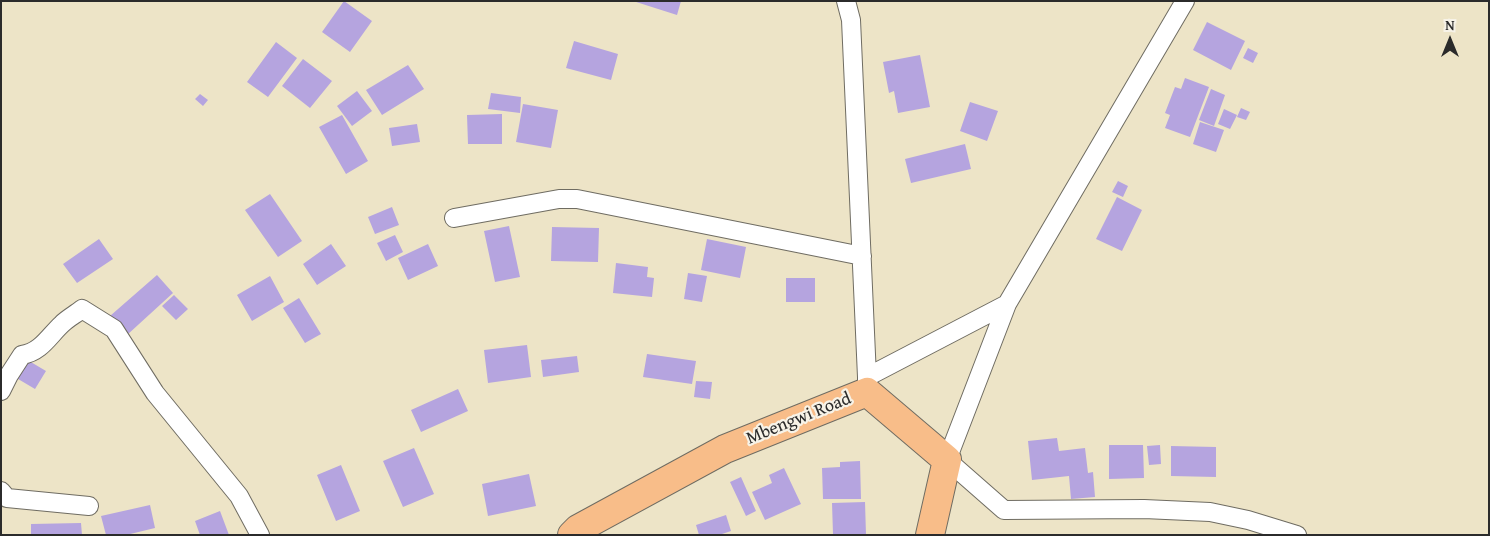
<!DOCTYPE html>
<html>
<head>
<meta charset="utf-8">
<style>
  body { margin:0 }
  #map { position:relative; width:1490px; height:536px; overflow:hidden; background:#ede4c7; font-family:"Gentium Book Plus",serif }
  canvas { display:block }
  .frame { position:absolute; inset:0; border:2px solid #2b2b2b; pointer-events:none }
  .north { position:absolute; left:1425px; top:15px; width:50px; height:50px; -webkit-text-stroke:4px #f7f3e8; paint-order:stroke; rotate:0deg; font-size:14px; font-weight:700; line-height:20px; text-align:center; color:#2b2b2b }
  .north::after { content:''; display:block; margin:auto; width:18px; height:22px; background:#2b2b2b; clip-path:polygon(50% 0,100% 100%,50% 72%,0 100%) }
</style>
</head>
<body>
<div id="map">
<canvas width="1490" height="536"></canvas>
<div class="frame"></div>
<div class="north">N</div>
</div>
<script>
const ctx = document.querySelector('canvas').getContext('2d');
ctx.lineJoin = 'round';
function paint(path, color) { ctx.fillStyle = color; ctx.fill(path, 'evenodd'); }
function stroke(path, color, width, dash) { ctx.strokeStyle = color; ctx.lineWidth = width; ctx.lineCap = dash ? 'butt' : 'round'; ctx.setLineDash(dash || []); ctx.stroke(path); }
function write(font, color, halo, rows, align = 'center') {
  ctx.font = font + ' "Gentium Book Plus",serif'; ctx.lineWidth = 4.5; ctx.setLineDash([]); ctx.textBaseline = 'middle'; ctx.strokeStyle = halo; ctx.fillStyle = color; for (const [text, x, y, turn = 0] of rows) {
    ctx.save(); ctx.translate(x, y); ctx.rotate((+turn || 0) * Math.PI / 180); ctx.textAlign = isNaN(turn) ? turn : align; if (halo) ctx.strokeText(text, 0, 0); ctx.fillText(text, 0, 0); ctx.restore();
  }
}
const building = new Path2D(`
  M 344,1 L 372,21 L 350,52 L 322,32 Z
  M 633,1 L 681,1 L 677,15 Z
  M 1207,22 L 1245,41 L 1231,70 L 1193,50 Z
  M 574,41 L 618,54 L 611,80 L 566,68 Z
  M 276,42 L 297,58 L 268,97 L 247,82 Z
  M 1248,48 L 1258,53 L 1253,63 L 1243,58 Z
  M 920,55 L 930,107 L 898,113 L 894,91 L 889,93 L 883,62 Z
  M 303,59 L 332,81 L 310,108 L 282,86 Z
  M 408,65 L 424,89 L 382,115 L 366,90 Z
  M 1185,78 L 1209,87 L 1190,137 L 1165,128 L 1170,115 L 1165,113 L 1175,87 L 1181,89 Z
  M 1211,89 L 1225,95 L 1214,126 L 1199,120 Z
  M 357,91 L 372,111 L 352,126 L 337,106 Z
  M 491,93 L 521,97 L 520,113 L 488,109 Z
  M 200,94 L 208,100 L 203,106 L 195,99 Z
  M 970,102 L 998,111 L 987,141 L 960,131 Z
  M 523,104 L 558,110 L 551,148 L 516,142 Z
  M 1241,108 L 1250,112 L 1246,120 L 1237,117 Z
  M 1224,109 L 1237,115 L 1230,129 L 1218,124 Z
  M 502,114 L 502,144 L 468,144 L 467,115 Z
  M 342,115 L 368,161 L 346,174 L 319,127 Z
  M 1200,122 L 1224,130 L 1216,152 L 1193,144 Z
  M 417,124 L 420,142 L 392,146 L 389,128 Z
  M 965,144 L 971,169 L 911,183 L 905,159 Z
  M 1118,181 L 1128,186 L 1123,197 L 1112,192 Z
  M 270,194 L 302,241 L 278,257 L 245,210 Z
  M 1117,197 L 1142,210 L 1122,251 L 1096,239 Z
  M 392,207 L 399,225 L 375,234 L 368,217 Z
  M 509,226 L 520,277 L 495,282 L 484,231 Z
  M 552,227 L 599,228 L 598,262 L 551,261 Z
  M 395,235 L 403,252 L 386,261 L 377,243 Z
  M 99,239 L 113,259 L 77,283 L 63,264 Z
  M 707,239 L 746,247 L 740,278 L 701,270 Z
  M 331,244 L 346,266 L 317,285 L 303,264 Z
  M 428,244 L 438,266 L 408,280 L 398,258 Z
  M 616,263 L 648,267 L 647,277 L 654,278 L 652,297 L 613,293 Z
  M 688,273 L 707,276 L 702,302 L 684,299 Z
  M 157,275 L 173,293 L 127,335 L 110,316 Z
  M 270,276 L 284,302 L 252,321 L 237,295 Z
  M 786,278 L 815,278 L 815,302 L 786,302 Z
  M 174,295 L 188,309 L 176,320 L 162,306 Z
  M 299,298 L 321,334 L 305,343 L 283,308 Z
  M 527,345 L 531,377 L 488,383 L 484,350 Z
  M 647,354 L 696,361 L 692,384 L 643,377 Z
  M 577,356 L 579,372 L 543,377 L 541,360 Z
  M 24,358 L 46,371 L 35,389 L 13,376 Z
  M 696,381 L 712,382 L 710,399 L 694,397 Z
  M 458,389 L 468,411 L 421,432 L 411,410 Z
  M 1057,438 L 1059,451 L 1085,448 L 1088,473 L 1093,472 L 1095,497 L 1071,499 L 1069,476 L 1032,480 L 1028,441 Z
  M 1109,445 L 1143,445 L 1144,478 L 1109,479 Z
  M 1160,445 L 1161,464 L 1149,465 L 1147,446 Z
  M 1171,446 L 1216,447 L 1216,477 L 1171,476 Z
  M 414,448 L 434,494 L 403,507 L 383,461 Z
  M 860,461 L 861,499 L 823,499 L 822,468 L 840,467 L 840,462 Z
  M 341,465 L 360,511 L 336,521 L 317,475 Z
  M 784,468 L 801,504 L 765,520 L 752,492 L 772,483 L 769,475 Z
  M 529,474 L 536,506 L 488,516 L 482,484 Z
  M 741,477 L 756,511 L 746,516 L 730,482 Z
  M 865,502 L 866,535 L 833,534 L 832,503 Z
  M 150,505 L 155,528 L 126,535 L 106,535 L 101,516 Z
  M 220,511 L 229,535 L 200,535 L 195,521 Z
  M 726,515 L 731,531 L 719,535 L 699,535 L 696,525 Z
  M 81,523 L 82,535 L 31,535 L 31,524 Z`);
const minor = new Path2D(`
  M 846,1 L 851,20 L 867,377
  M 1185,1 L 1007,304 L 947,460 L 1004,510 L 1144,509 L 1210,512 L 1248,520 L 1297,535
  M 454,218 L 559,199 L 577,199 L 862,256
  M 867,386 L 867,377 L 1007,304
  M 1,391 L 9,375 L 22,355 C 41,352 49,336 62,324 C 68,318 76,314 82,309 L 114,329 L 155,393 L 239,496 L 260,535
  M 1,491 L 7,498 L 89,506`);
const primary = new Path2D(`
  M 572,535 L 578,529 L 725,449 L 867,392 L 947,460 L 930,535`);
const streetNames = [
  ["Mbengwi Road",799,419,-22]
];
paint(building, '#b5a4df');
stroke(minor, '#6f6c62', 20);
stroke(primary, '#6f6c62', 30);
stroke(minor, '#fff', 18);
stroke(primary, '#f8bd89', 28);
write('18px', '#2b2b2b', '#f7f3e8', streetNames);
</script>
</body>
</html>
